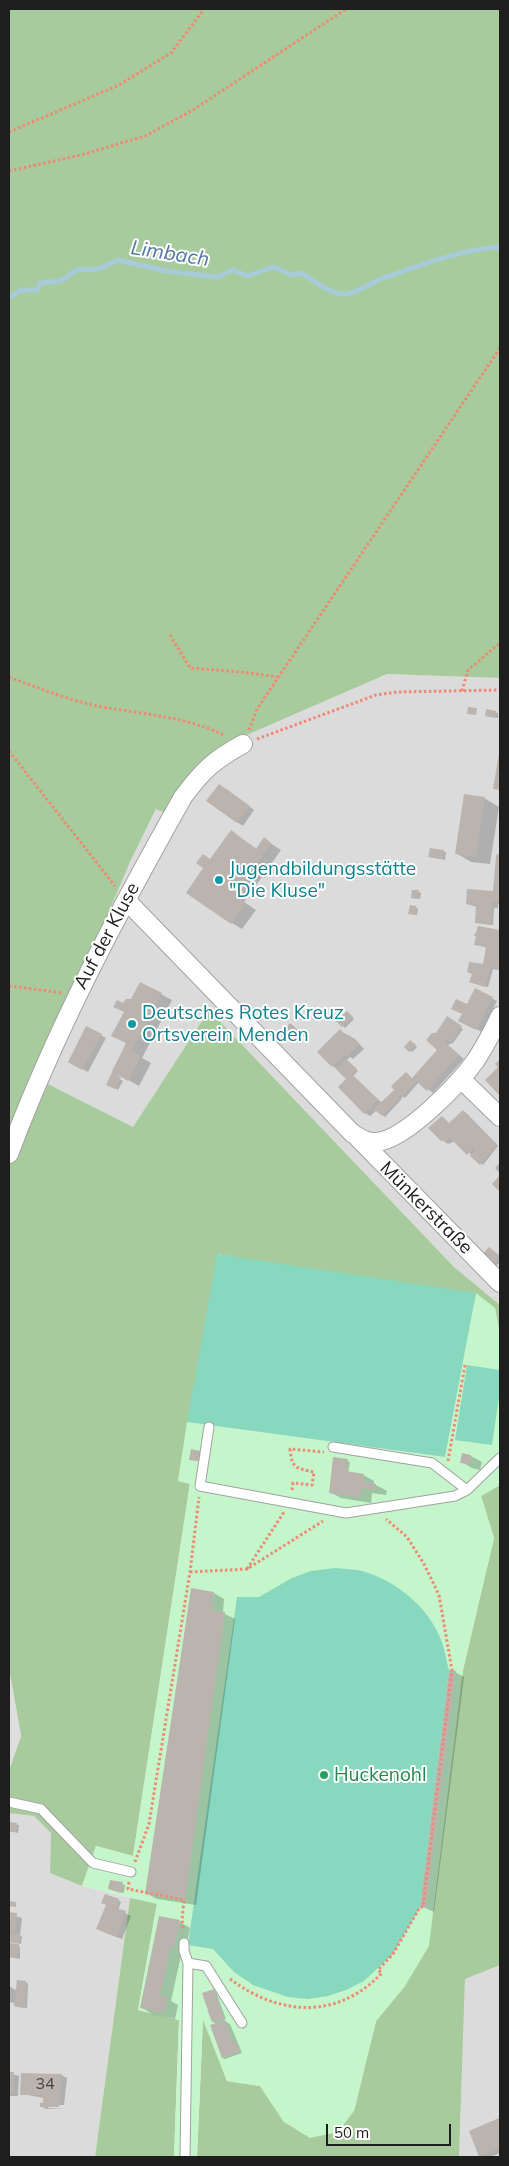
<!DOCTYPE html>
<html>
<head>
<meta charset="utf-8">
<style>
  body { margin:0 }
  #map { position:relative; width:509px; height:2166px; overflow:hidden; background:#eeebe4; font-family:Mulish,sans-serif }
  canvas { display:block }
  .frame { position:absolute; inset:0; border:10px solid #1e1e1e; pointer-events:none }
  .scale { position:absolute; left:326px; top:2124px; width:125px; height:22px; box-sizing:border-box; border:2px solid #1e1e1e; border-top:0; padding-left:6px; font-size:15px; line-height:18px; white-space:nowrap; color:#1e1e1e; -webkit-text-stroke:4px #fff; paint-order:stroke }
</style>
</head>
<body>
<div id="map">
<canvas width="509" height="2166"></canvas>
<div class="frame"></div>
<div class="scale">50 m</div>
</div>
<script>
const ctx = document.querySelector('canvas').getContext('2d');
ctx.lineJoin = 'round';
function paint(path, color) { ctx.fillStyle = color; ctx.fill(path, 'evenodd'); }
function stroke(path, color, width, dash) { ctx.strokeStyle = color; ctx.lineWidth = width; ctx.lineCap = dash ? 'butt' : 'round'; ctx.setLineDash(dash || []); ctx.stroke(path); }
function write(font, color, halo, rows, align = 'center') {
  ctx.font = font + ' Mulish,sans-serif'; ctx.lineWidth = 4; ctx.setLineDash([]); ctx.textBaseline = 'middle'; ctx.strokeStyle = halo; ctx.fillStyle = color; for (const [text, x, y, turn = 0] of rows) {
    ctx.save(); ctx.translate(x, y); ctx.rotate((+turn || 0) * Math.PI / 180); ctx.textAlign = isNaN(turn) ? turn : align; if (halo) ctx.strokeText(text, 0, 0); ctx.fillText(text, 0, 0); ctx.restore();
  }
}
const residential = new Path2D(`
  M 387,674 L 500,678 L 500,1305 L 454,1267 L 209,1010 L 133,1127 L 38,1079 L 130,862 L 157,808 L 166,814 L 226,744 Z
  M 9,1813 L 34,1816 L 51,1833 L 50,1873 L 82,1886 L 130,1898 L 95,2157 L 9,2157 Z
  M 500,1965 L 500,2157 L 459,2157 L 465,1979 Z`);
const forest = new Path2D(`
  M 9,9 L 500,9 L 500,678 L 387,674 L 226,744 L 167,814 L 156,809 L 130,862 L 38,1079 L 133,1127 L 209,1010 L 454,1267 L 500,1305 L 500,1335 L 495,1308 L 218,1254 L 178,1481 L 190,1483 L 133,1856 L 96,1846 L 82,1886 L 50,1873 L 51,1833 L 34,1816 L 9,1813 L 9,1770 L 21,1736 L 9,1669 Z
  M 500,1485 L 500,1965 L 465,1979 L 459,2157 L 197,2157 L 203,2018 L 227,2081 L 260,2086 L 284,2122 L 354,2111 L 376,2021 L 405,1986 L 463,1670 L 494,1538 L 481,1496 Z
  M 130,1898 L 157,1903 L 138,2010 L 179,2020 L 174,2157 L 95,2157 Z`);
const park = new Path2D(`
  M 476,1293 L 495,1308 L 500,1335 L 500,1485 L 481,1496 L 494,1538 L 463,1670 L 429,1946 L 405,1986 L 376,2021 L 354,2111 L 338,2132 L 310,2138 L 284,2122 L 260,2086 L 227,2081 L 203,2020 L 197,2157 L 174,2157 L 179,2020 L 138,2010 L 157,1904 L 82,1886 L 96,1846 L 133,1856 L 190,1484 L 178,1481 L 187,1422 L 445,1457 Z`);
const pitch = new Path2D(`
  M 217,1254 L 476,1293 L 445,1457 L 187,1422 Z
  M 467,1365 L 500,1370 L 500,1390 L 492,1445 L 455,1440 Z
  M 335,1568 C 344,1569 354,1569 362,1571 C 395,1580 429,1607 441,1640 C 445,1649 446,1660 449,1670 L 420,1907 L 393,1954 L 364,1981 L 346,1990 L 328,1996 L 308,1999 L 288,1997 L 253,1985 L 234,1972 L 213,1949 L 188,1945 L 237,1597 L 259,1597 L 292,1578 L 311,1571 Z`);
const parking = new Path2D(`
  M 9,1669 L 21,1736 L 9,1770 Z`);
const shadow = new Path2D(`
  M 487,711 L 498,713 L 498,718 L 487,716 Z
  M 225,788 L 254,810 L 243,826 L 237,822 Z
  M 484,798 L 499,807 L 490,864 L 471,862 L 456,853 Z
  M 231,832 L 257,849 L 264,839 L 281,850 L 244,902 L 256,910 L 242,929 L 232,923 Z
  M 431,849 L 446,852 L 445,860 L 429,857 Z
  M 498,856 L 500,856 L 500,904 L 498,904 L 498,908 L 494,908 L 493,925 L 478,923 L 477,907 L 467,904 L 494,892 Z
  M 419,892 L 421,893 L 420,899 L 412,897 Z
  M 416,907 L 418,909 L 417,915 L 412,914 Z
  M 479,927 L 500,932 L 500,970 L 493,969 L 488,987 L 473,983 L 483,967 L 487,948 L 476,944 Z
  M 140,983 L 172,1000 L 142,1058 L 151,1063 L 139,1086 L 112,1071 L 127,1043 L 124,1005 L 131,1000 Z
  M 476,990 L 497,1001 L 482,1032 L 460,1021 Z
  M 349,1014 L 354,1019 L 345,1028 L 343,1026 Z
  M 448,1018 L 463,1029 L 453,1043 L 448,1045 L 464,1059 L 433,1093 L 419,1082 L 405,1098 L 402,1096 L 401,1100 L 385,1117 L 377,1110 L 370,1116 L 365,1113 L 348,1079 L 333,1066 L 340,1031 L 355,1039 L 364,1049 L 353,1059 L 350,1057 L 346,1061 L 358,1071 L 353,1076 L 382,1103 L 413,1079 L 439,1050 L 437,1034 Z
  M 291,1024 L 303,1035 L 294,1043 L 292,1042 Z
  M 87,1028 L 106,1038 L 88,1072 L 69,1062 Z
  M 413,1043 L 417,1047 L 412,1052 L 410,1051 Z
  M 112,1075 L 123,1081 L 118,1090 L 107,1084 Z
  M 463,1111 L 468,1115 L 498,1146 L 483,1165 L 456,1141 L 448,1144 L 442,1140 L 449,1124 Z
  M 492,1250 L 500,1257 L 500,1262 L 495,1267 L 483,1256 Z
  M 199,1452 L 202,1453 L 201,1462 L 191,1459 Z
  M 471,1456 L 482,1462 L 480,1470 L 472,1468 L 462,1462 Z
  M 347,1461 L 350,1462 L 348,1473 L 363,1475 L 374,1481 L 374,1484 L 387,1491 L 386,1495 L 372,1493 L 371,1503 L 341,1498 L 330,1492 Z
  M 214,1593 L 224,1599 L 223,1613 L 235,1619 L 196,1905 L 157,1899 L 146,1893 Z
  M 455,1672 L 464,1677 L 434,1912 L 421,1906 Z
  M 9,1823 L 19,1825 L 18,1833 L 9,1831 Z
  M 111,1881 L 125,1885 L 124,1893 L 112,1890 Z
  M 118,1900 L 121,1902 L 118,1910 L 131,1916 L 122,1939 L 103,1932 Z
  M 9,1914 L 22,1918 L 20,1935 L 22,1937 L 21,1944 L 9,1942 Z
  M 180,1922 L 190,1928 L 185,1952 L 182,1951 L 171,2001 L 178,2005 L 175,2019 L 152,2014 L 141,2007 Z
  M 9,1944 L 20,1947 L 20,1959 L 9,1957 Z
  M 26,1982 L 28,1984 L 27,2008 L 17,2007 L 15,2003 L 9,2002 L 9,1986 L 17,1991 Z
  M 213,1990 L 216,1992 L 226,2019 L 223,2020 L 230,2024 L 242,2053 L 225,2059 L 223,2058 L 217,2024 L 213,2022 L 204,1994 Z
  M 9,2073 L 19,2076 L 18,2096 L 9,2096 Z
  M 61,2075 L 67,2078 L 64,2105 L 48,2105 L 48,2108 L 64,2109 L 46,2109 L 41,2106 L 44,2104 L 44,2098 L 22,2094 Z
  M 499,2119 L 500,2153 L 490,2157 L 483,2157 L 480,2156 L 470,2132 Z`);
const stream = new Path2D(`
  M 9,298 L 21,290 L 37,290 L 40,283 L 61,281 L 76,270 L 99,269 L 118,260 L 166,271 L 217,277 L 233,270 L 248,276 L 273,267 L 292,275 L 301,273 C 313,280 331,295 346,294 C 360,292 369,284 381,279 C 420,265 458,250 500,247`);
const building = new Path2D(`
  M 468,707 L 477,708 L 476,715 L 467,714 Z
  M 486,709 L 496,711 L 495,718 L 485,716 Z
  M 499,753 L 500,753 L 500,790 L 493,789 Z
  M 219,784 L 250,806 L 237,823 L 206,801 Z
  M 464,794 L 485,797 L 476,857 L 455,854 Z
  M 231,830 L 256,849 L 264,837 L 271,843 L 234,895 L 246,903 L 231,924 L 186,893 L 203,868 L 196,863 L 203,854 L 210,859 Z
  M 430,848 L 444,850 L 443,859 L 428,857 Z
  M 497,854 L 500,855 L 500,902 L 492,902 L 491,925 L 475,923 L 476,905 L 466,904 L 467,889 L 493,891 L 496,856 Z
  M 412,890 L 419,890 L 417,899 L 411,898 Z
  M 410,905 L 416,906 L 415,915 L 408,914 Z
  M 478,926 L 500,930 L 500,969 L 491,967 L 485,987 L 469,982 L 472,974 L 467,972 L 469,962 L 483,964 L 486,947 L 474,945 L 476,936 L 474,936 L 475,933 L 476,933 Z
  M 140,982 L 162,993 L 132,1051 L 141,1056 L 128,1081 L 116,1074 L 121,1078 L 115,1089 L 106,1085 L 126,1043 L 111,1036 L 124,1012 L 113,1007 L 117,1000 L 123,1003 L 126,999 L 131,999 Z
  M 475,988 L 493,997 L 476,1030 L 458,1021 L 462,1014 L 451,1009 L 456,999 L 467,1004 Z
  M 347,1011 L 353,1017 L 342,1027 L 336,1021 Z
  M 447,1016 L 462,1026 L 451,1043 L 447,1040 L 444,1042 L 459,1055 L 427,1091 L 416,1081 L 402,1098 L 399,1095 L 399,1099 L 382,1116 L 374,1109 L 394,1090 L 391,1086 L 406,1072 L 412,1078 L 437,1050 L 426,1040 L 432,1033 L 436,1033 Z
  M 290,1023 L 301,1033 L 291,1043 L 281,1033 Z
  M 86,1026 L 102,1034 L 82,1070 L 68,1062 Z
  M 340,1029 L 347,1037 L 349,1035 L 359,1045 L 347,1057 L 345,1055 L 332,1067 L 317,1052 Z
  M 410,1040 L 416,1045 L 409,1052 L 404,1047 Z
  M 346,1059 L 357,1069 L 352,1074 L 378,1100 L 364,1114 L 338,1087 L 346,1079 L 336,1069 Z
  M 500,1059 L 500,1096 L 485,1080 L 498,1067 L 495,1064 Z
  M 463,1110 L 497,1144 L 480,1165 L 470,1156 L 475,1150 L 473,1148 L 467,1155 L 450,1138 L 447,1141 L 441,1141 L 428,1128 L 442,1116 L 449,1123 Z
  M 500,1162 L 500,1174 L 495,1168 Z
  M 500,1175 L 500,1192 L 492,1184 Z
  M 489,1247 L 500,1256 L 492,1267 L 481,1256 Z
  M 191,1449 L 200,1451 L 198,1461 L 189,1460 Z
  M 462,1453 L 471,1455 L 470,1464 L 460,1463 Z
  M 333,1457 L 348,1459 L 346,1471 L 364,1474 L 363,1481 L 376,1484 L 375,1490 L 362,1488 L 360,1498 L 329,1493 Z
  M 191,1588 L 214,1592 L 212,1610 L 225,1612 L 185,1900 L 145,1894 Z
  M 449,1670 L 456,1671 L 426,1908 L 420,1907 Z
  M 9,1822 L 17,1823 L 16,1832 L 9,1831 Z
  M 110,1880 L 123,1882 L 121,1893 L 108,1889 Z
  M 105,1894 L 119,1899 L 116,1908 L 126,1911 L 117,1937 L 96,1929 L 106,1905 L 101,1903 Z
  M 9,1901 L 16,1902 L 16,1907 L 9,1906 Z
  M 9,1912 L 17,1913 L 15,1931 L 9,1930 Z
  M 159,1916 L 180,1920 L 175,1947 L 171,1946 L 160,1996 L 168,1997 L 164,2013 L 140,2008 Z
  M 9,1933 L 20,1934 L 19,1943 L 9,1942 Z
  M 9,1943 L 19,1944 L 17,1958 L 9,1957 Z
  M 17,1980 L 26,1981 L 25,2008 L 14,2006 Z
  M 214,1989 L 219,2004 L 207,2008 L 202,1993 Z
  M 219,2004 L 224,2018 L 212,2022 L 207,2009 Z
  M 225,2020 L 233,2042 L 236,2041 L 240,2052 L 222,2058 L 210,2025 Z
  M 9,2072 L 14,2072 L 13,2093 L 9,2093 Z
  M 21,2073 L 62,2074 L 59,2107 L 40,2107 L 40,2103 L 43,2103 L 43,2095 L 20,2095 Z
  M 499,2118 L 500,2148 L 479,2157 L 469,2131 Z`);
const path = new Path2D(`
  M 9,132 L 119,85 L 171,53 L 204,9
  M 9,171 L 81,155 L 145,136 L 193,110 L 346,9
  M 170,635 L 190,668 L 241,672 L 278,677
  M 9,677 C 38,688 66,699 97,706 C 140,714 184,716 224,735
  M 462,691 L 468,670 L 500,643
  M 249,730 L 257,709 L 500,348
  M 257,739 L 376,695 L 397,692 L 500,690
  M 9,751 L 115,886
  M 9,986 L 63,993
  M 448,1461 L 465,1365
  M 292,1490 L 293,1483 L 312,1485 L 314,1472 C 296,1468 292,1469 290,1449 L 324,1452
  M 247,1569 L 284,1512
  M 190,1572 L 247,1569 L 323,1521
  M 135,1862 L 149,1824 L 190,1572 L 199,1497
  M 129,1882 L 128,1889 L 184,1900 L 182,1920 L 183,1931
  M 230,1979 C 280,2016 337,2020 382,1973 L 378,1970 L 393,1954 L 420,1907 L 423,1907 L 452,1670 L 439,1595 L 424,1564 L 407,1537 L 386,1519`);
const lane = new Path2D(`
  M 209,1427 L 200,1486 L 346,1513 L 455,1496 L 467,1490 L 500,1458
  M 333,1447 L 432,1463 L 467,1490
  M 9,1802 L 41,1809 L 93,1863 L 131,1872
  M 184,1943 L 184,1951 L 188,1963 L 185,2157
  M 188,1963 L 206,1966 L 242,2023`);
const street = new Path2D(`
  M 126,900 L 352,1133 C 360,1138 367,1143 377,1142 C 406,1139 459,1084 476,1060 C 485,1046 493,1031 500,1016
  M 461,1079 L 500,1117
  M 358,1138 L 500,1283
  M 9,1154 C 56,1029 117,914 183,797 C 203,770 214,760 243,744`);
const markers = [
  [219,880,5,"#0f9aa8"],
  [132,1024,5,"#0f9aa8"],
  [324,1775,5,"#2e9e5b"]
];
const numberNames = [
  ["34",45,2084]
];
const cultureNames = [
  ["Jugendbildungsstätte",229,869],
  ["\"Die Kluse\"",229,891],
  ["Deutsches Rotes Kreuz",142,1013],
  ["Ortsverein Menden",142,1035]
];
const streetNames = [
  ["Auf der Kluse",107,936,-62],
  ["Münkerstraße",426,1208,45]
];
const leisureNames = [
  ["Huckenohl",334,1775]
];
const waterNames = [
  ["Limbach",170,254,9]
];
paint(residential, '#dcdbdb');
paint(forest, '#a7cb9c');
paint(park, '#c4f5cb');
paint(pitch, '#87d8be');
paint(parking, '#dedede');
paint(shadow, '#0003');
stroke(stream, '#a7cbd9', 5);
paint(building, '#bbb4ae');
stroke(lane, '#a2a2a2', 11);
stroke(street, '#a2a2a2', 20);
stroke(path, '#f08873', 3, [2.5, 2.5]);
stroke(lane, '#fff', 9);
stroke(street, '#fff', 18);
for (const [x, y, r, color] of markers) { const dot = new Path2D(); dot.arc(x, y, r, 0, 2 * Math.PI); ctx.fillStyle = color; ctx.fill(dot); stroke(dot, '#fff', 2); }
write('16px', '#454442', null, numberNames);
write('19px', '#0d838f', '#fff', cultureNames, 'left');
write('19px', '#1e1e1e', '#fff', streetNames);
write('19px', '#27864d', '#fff', leisureNames, 'left');
write('italic 20px', '#5176a7', '#fff', waterNames);
</script>
</body>
</html>
